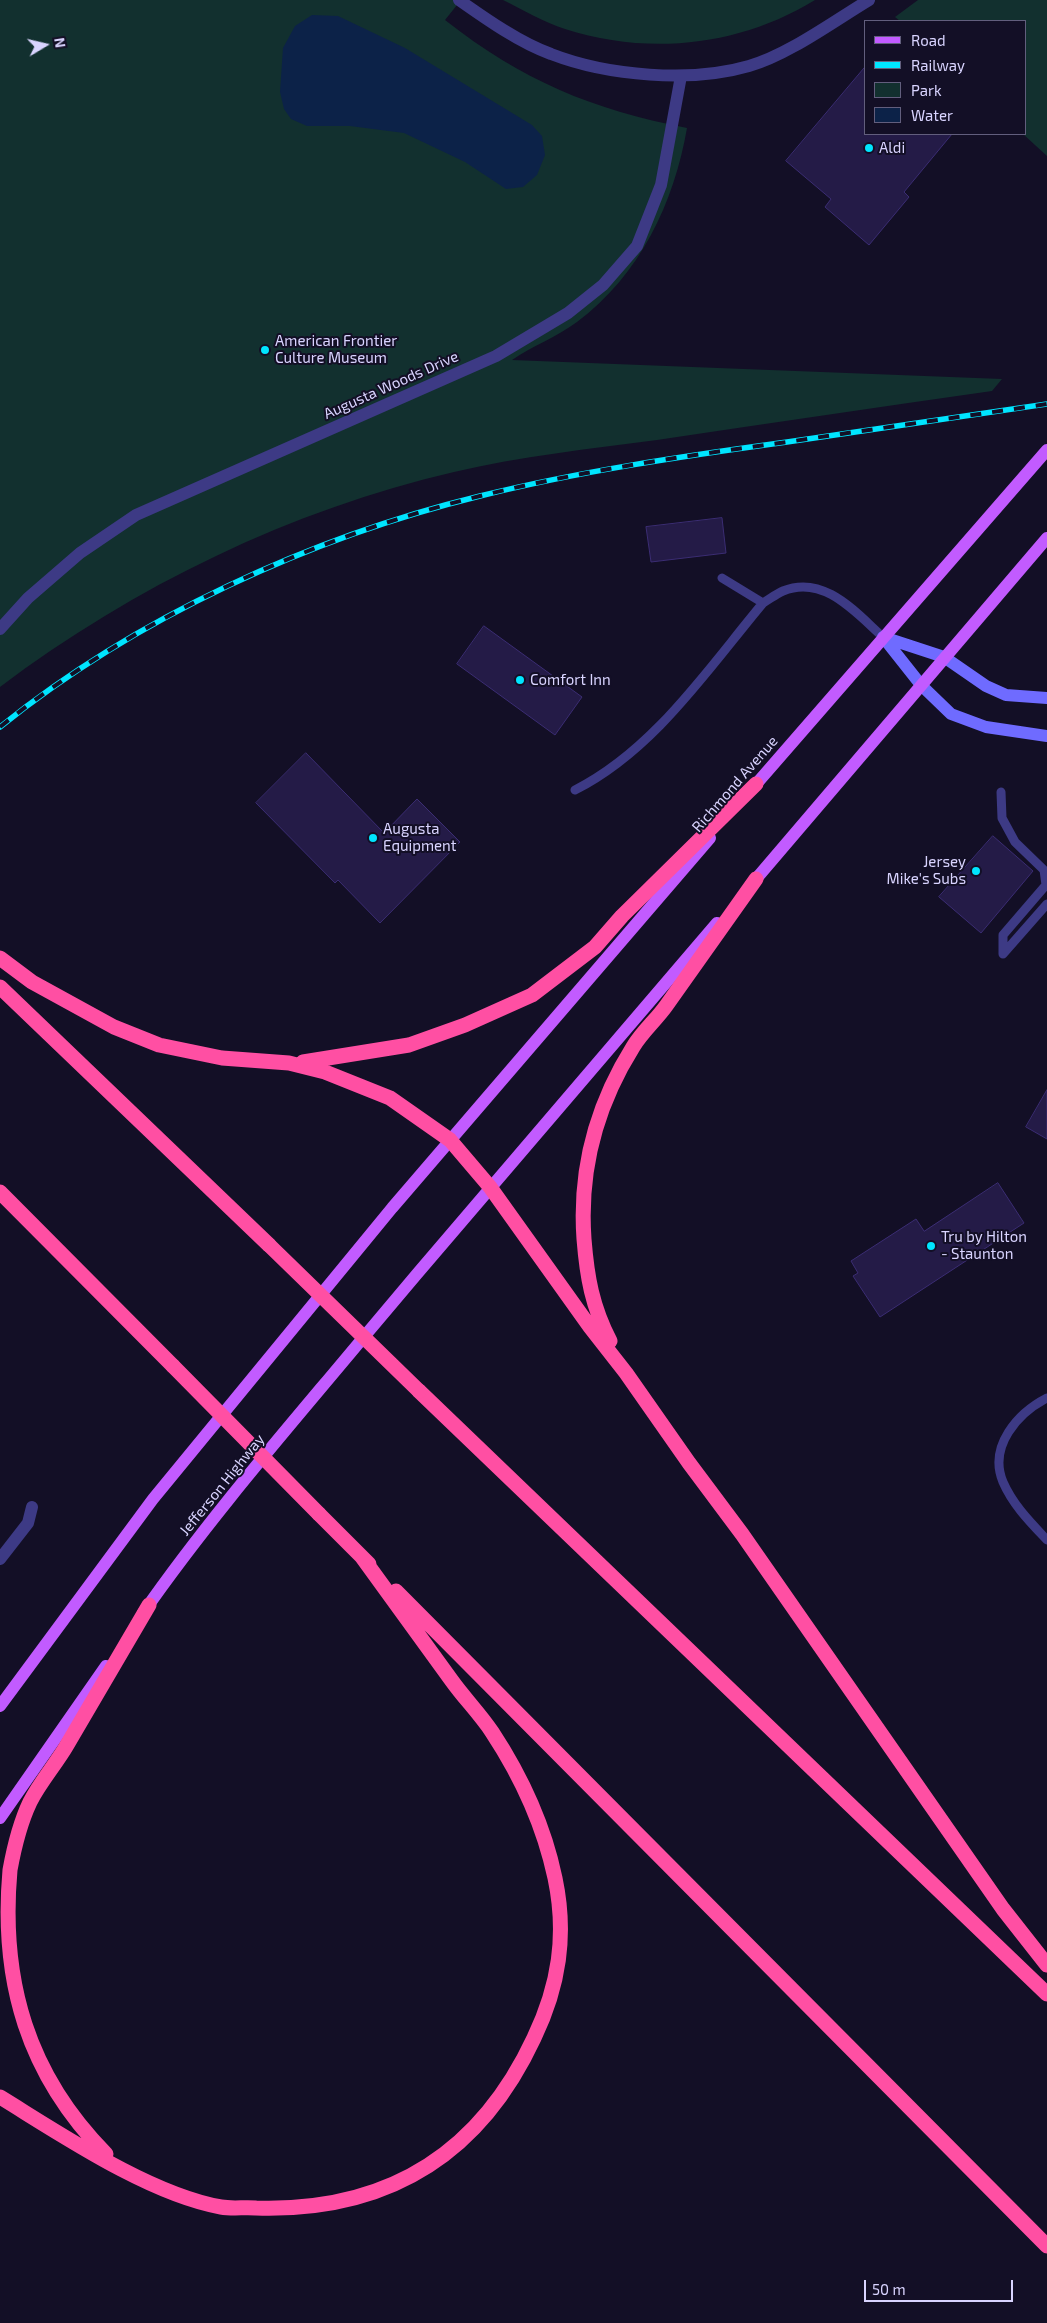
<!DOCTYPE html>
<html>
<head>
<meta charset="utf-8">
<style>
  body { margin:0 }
  #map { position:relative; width:1047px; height:2323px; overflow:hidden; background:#130f26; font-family:"Exo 2",sans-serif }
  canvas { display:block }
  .legend { position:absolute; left:864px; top:20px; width:162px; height:115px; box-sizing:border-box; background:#130f26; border:1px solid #625e7d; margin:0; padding:6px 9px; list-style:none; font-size:15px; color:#d9d4ff }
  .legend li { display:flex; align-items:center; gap:10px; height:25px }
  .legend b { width:25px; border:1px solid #625e7d }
  .north { position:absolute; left:20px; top:20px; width:50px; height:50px; -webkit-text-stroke:4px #130f26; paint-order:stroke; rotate:81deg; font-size:14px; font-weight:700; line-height:20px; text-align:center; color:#d9d4ff }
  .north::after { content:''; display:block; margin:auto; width:18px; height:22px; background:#d9d4ff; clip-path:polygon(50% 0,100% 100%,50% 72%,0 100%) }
  .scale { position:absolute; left:864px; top:2280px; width:149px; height:22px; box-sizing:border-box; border:2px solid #d9d4ff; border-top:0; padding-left:6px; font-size:15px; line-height:18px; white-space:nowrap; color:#d9d4ff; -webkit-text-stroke:4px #130f26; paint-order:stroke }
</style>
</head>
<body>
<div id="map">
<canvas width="1047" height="2323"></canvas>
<ul class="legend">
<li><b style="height:6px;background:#c25bff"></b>Road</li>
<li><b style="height:6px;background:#00e5ff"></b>Railway</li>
<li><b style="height:14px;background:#12302f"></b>Park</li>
<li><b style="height:14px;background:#0c2248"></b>Water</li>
</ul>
<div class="north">N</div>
<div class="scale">50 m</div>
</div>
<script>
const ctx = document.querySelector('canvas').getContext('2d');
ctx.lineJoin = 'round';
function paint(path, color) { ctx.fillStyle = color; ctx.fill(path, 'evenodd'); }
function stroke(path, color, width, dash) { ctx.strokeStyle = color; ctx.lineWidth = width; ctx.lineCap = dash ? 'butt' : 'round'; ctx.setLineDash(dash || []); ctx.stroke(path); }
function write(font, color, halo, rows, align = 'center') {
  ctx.font = font + ' "Exo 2",sans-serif'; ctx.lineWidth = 4; ctx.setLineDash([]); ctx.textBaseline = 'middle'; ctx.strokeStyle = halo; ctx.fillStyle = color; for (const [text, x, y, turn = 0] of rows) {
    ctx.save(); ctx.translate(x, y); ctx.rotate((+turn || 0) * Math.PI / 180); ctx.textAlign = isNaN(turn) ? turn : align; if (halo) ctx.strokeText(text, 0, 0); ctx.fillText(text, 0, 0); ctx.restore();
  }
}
const green = new Path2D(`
  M 0,0 L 461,0 L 445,20 C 523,81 591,109 687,128 C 674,203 640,275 577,322 C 557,337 532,346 512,360 L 1002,379 L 992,391 C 880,407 769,423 657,440 C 590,449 521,456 454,472 C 291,510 134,586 0,687 Z
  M 503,0 L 815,0 C 740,46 649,56 565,29 C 544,22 523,10 503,0 Z
  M 918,0 L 1047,0 L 1047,156 L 1023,134 L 1026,134 L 1026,21 L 900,21 L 895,17 Z`);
const water = new Path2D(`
  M 312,15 L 338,16 L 405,48 L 532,125 L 542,136 L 545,155 L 537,175 L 523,187 L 506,189 L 465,162 L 404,133 L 350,126 L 307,126 L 291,119 L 284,109 L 280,92 L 283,48 L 295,26 Z`);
const building = new Path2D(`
  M 866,66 L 866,134 L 952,134 L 904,192 L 909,197 L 869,245 L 825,207 L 831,199 L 786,161 Z
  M 722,518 L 726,553 L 651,562 L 646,527 Z
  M 484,626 L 582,697 L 555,735 L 457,664 Z
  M 306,753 L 384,833 L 417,799 L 460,842 L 380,923 L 338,880 L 335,883 L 256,803 Z
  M 993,836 L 1033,871 L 981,933 L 939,897 Z
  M 1047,1090 L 1047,1139 L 1026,1127 Z
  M 998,1183 L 1024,1223 L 880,1317 L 853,1276 L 858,1273 L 851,1261 L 916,1219 L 924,1231 Z`);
const lane = new Path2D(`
  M 722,578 L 763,603
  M 575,790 C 654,750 707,670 763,603 C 770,599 776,594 783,591 C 824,574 856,613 883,637
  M 1001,792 L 1002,818 L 1015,842 L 1044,870 L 1046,885 L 1003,935 L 1003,954
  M 1003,954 L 1047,904
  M 1047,1398 C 1018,1413 988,1446 1003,1482 C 1013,1505 1030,1522 1047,1540`);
const street = new Path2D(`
  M 459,0 C 486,19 520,43 551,54 C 608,76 691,83 749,66 C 788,55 834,21 869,0
  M 0,629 L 28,598 L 80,553 L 136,515 L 496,356 L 568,313 L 603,285 L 637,246 L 661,185 L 681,76
  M 0,1559 L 28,1523 L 32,1507`);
const secondary = new Path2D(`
  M 883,637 L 921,685 L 951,714 L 986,727 L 1047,736
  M 883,637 L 944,657 L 986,686 L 1006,695 L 1047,698`);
const primary = new Path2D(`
  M 751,790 L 1047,450
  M 750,886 L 1047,538
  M 143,1613 C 210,1517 288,1428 363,1338 C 480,1199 598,1061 717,923
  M 0,1706 L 153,1499 L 392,1208 L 710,838
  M 0,1818 L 106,1666`);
const highway = new Path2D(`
  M 0,958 L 32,982 L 114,1027 L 159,1045 L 222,1058 L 289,1063 L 325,1072 L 390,1098 L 450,1140 L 490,1187 L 590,1327 L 626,1373 L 689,1463 L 742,1534 L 1003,1909 L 1047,1965
  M 0,987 L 269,1245
  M 303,1062 L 409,1045 L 465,1025 L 532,995 L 595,947 L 622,916 L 756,784
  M 0,1192 L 173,1366
  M 610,1341 C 592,1306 587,1277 584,1239 C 579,1169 596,1106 633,1047 C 642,1032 656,1020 666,1006 C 696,964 726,921 756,879
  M 419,1391 L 1047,1994
  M 319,1514 L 369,1564
  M 396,1591 L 1047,2246
  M 0,2097 C 62,2135 149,2194 221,2207 C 232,2209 245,2207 256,2208 C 386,2212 479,2156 534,2038 C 559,1986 567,1935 555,1878 C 544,1826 521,1776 492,1732 C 480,1714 465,1699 452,1681 C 422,1640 392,1598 362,1557
  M 106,2154 C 28,2075 0,1982 10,1870 C 14,1848 20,1823 30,1802 C 40,1782 56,1764 67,1745 C 95,1698 122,1651 149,1605`);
const rail = new Path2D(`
  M 0,727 C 135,618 312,537 480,496 C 581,471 684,456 787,442 C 874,429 960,417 1047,404`);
const highwayBridge = new Path2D(`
  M 269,1245 L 419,1391
  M 173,1366 L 319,1514`);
const markers = [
  [869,148,5,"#00e5ff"],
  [265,350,5,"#00e5ff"],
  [520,680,5,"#00e5ff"],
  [373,838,5,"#00e5ff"],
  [976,871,5,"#00e5ff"],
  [931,1246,5,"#00e5ff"]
];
const poiNames = [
  ["Aldi",879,148],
  ["American Frontier",275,341],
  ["Culture Museum",275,358],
  ["Comfort Inn",530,680],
  ["Augusta",383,829],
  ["Equipment",383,846],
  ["Jersey",966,862,"right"],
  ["Mike's Subs",966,879,"right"],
  ["Tru by Hilton",941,1237],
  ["- Staunton",941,1254]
];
const streetNames = [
  ["Augusta Woods Drive",391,385,-24],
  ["Richmond Avenue",735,784,-49],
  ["Jefferson Highway",222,1485,-51]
];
paint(green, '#12302f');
paint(water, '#0c2248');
paint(building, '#241b47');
stroke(building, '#3b2d73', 1);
stroke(lane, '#3d3a85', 9);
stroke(street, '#3d3a85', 12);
stroke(secondary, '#6f6bff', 12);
stroke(primary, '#c25bff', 12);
stroke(highway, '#ff4fa3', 15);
stroke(rail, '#00e5ff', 5.5);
stroke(rail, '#130f26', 4, [11]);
stroke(highwayBridge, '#ff4fa3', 15);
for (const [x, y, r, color] of markers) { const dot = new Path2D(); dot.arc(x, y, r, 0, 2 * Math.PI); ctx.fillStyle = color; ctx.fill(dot); stroke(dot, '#130f26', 2); }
write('15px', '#d9d4ff', '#130f26', poiNames, 'left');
write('15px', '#d9d4ff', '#130f26', streetNames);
</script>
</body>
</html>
